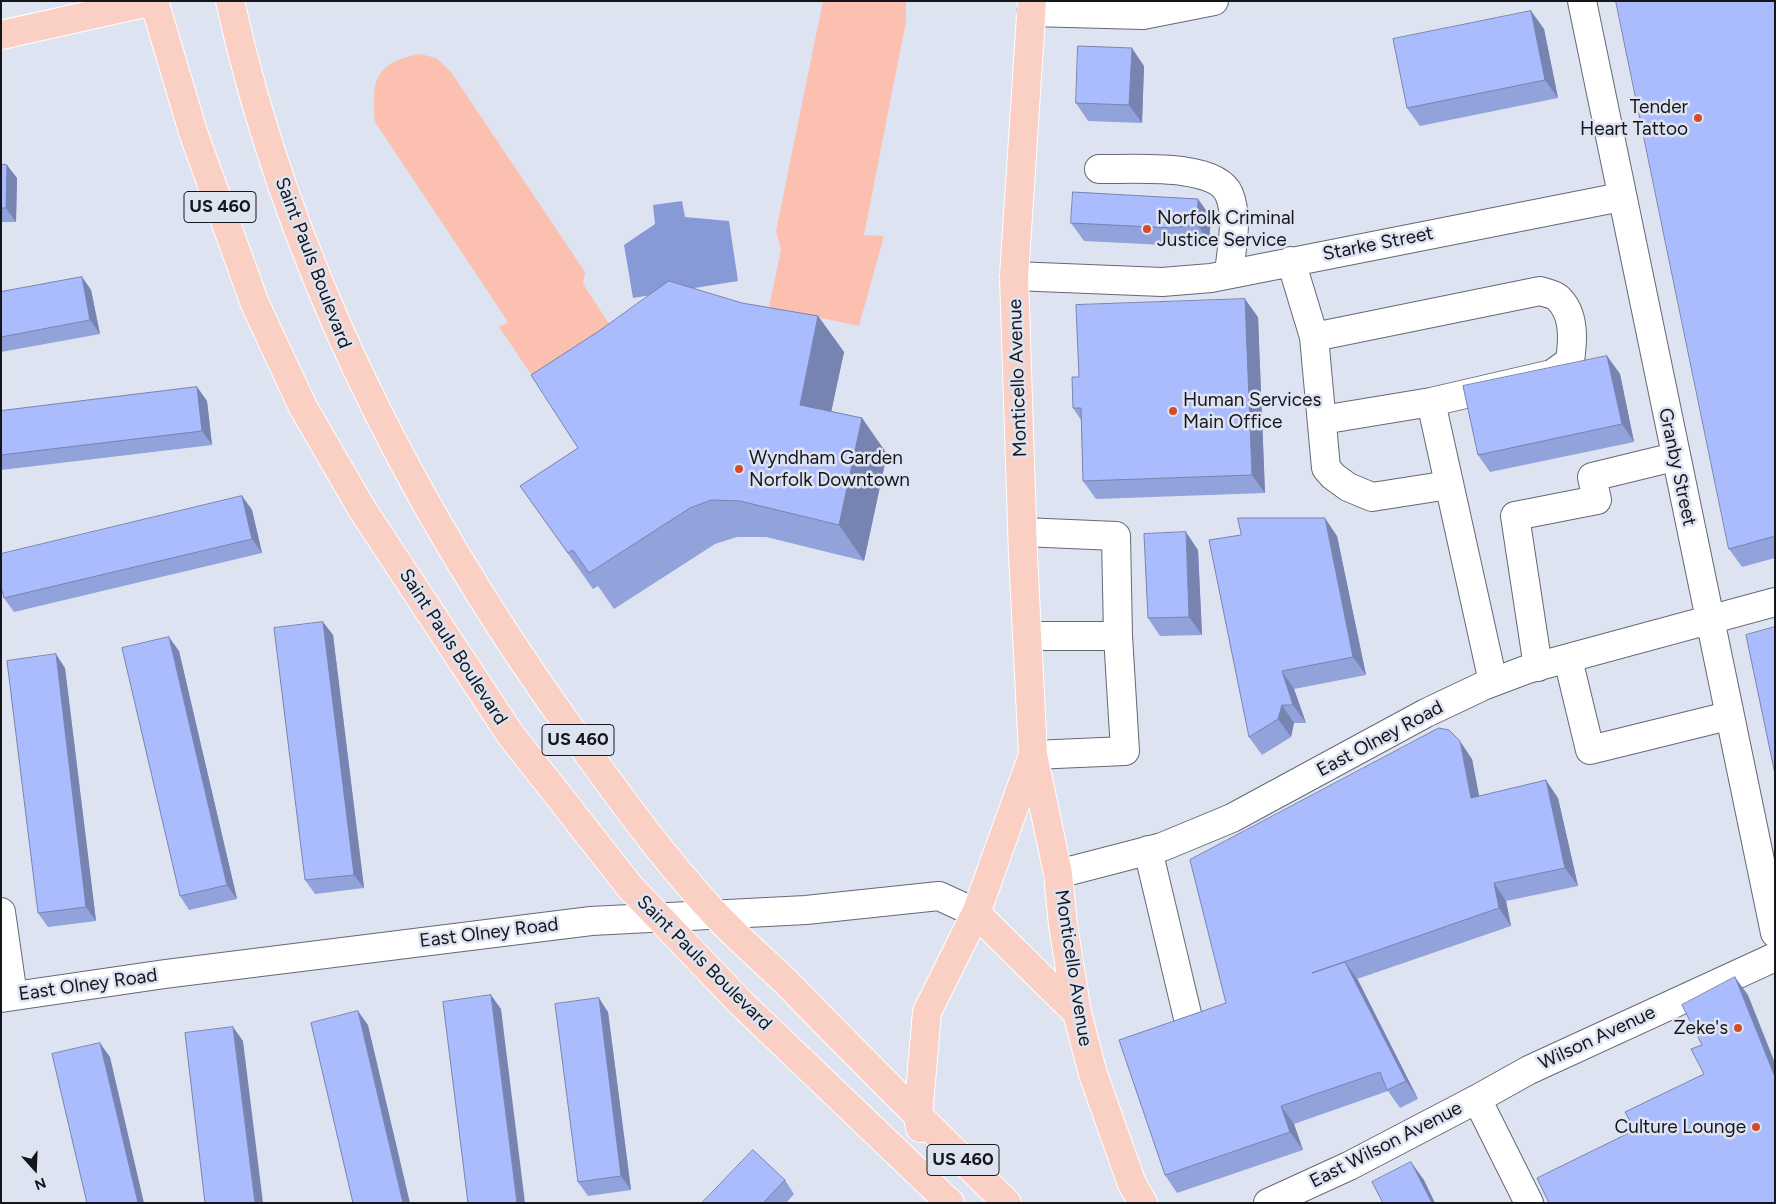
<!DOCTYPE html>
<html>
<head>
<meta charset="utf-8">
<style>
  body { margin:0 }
  #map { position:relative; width:1776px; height:1204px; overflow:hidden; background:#dee3f2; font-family:Figtree,sans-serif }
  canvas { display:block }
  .frame { position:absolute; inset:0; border:2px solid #15161b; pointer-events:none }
  .north { position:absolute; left:10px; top:1144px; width:50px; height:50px; -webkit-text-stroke:4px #dee3f2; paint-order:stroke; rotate:160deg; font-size:14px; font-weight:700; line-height:20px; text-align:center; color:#15161b }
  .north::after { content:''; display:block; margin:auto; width:18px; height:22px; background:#15161b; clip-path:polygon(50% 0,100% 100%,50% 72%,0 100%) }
</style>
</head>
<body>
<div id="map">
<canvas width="1776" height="1204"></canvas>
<div class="frame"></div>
<div class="north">N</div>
</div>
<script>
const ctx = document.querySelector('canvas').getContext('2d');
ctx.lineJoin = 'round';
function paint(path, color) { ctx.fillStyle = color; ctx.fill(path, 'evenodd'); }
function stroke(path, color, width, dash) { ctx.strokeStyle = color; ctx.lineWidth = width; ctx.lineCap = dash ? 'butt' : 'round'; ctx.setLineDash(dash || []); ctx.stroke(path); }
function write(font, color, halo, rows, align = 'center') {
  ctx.font = font + ' Figtree,sans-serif'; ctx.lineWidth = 5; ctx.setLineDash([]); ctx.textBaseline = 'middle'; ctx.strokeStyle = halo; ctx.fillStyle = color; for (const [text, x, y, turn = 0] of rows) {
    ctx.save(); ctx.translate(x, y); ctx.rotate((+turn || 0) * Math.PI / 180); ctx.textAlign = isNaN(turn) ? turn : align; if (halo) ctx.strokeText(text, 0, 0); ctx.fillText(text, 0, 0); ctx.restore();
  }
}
const green = new Path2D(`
  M 823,1 L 906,1 L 906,21 L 864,235 L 884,236 L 859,326 L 769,307 L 781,250 L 776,231 Z
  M 420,54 L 436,58 L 451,72 L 585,272 L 583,284 L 618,337 L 539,386 L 499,327 L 508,322 L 375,122 C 372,80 374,63 420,54 Z`);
const water = new Path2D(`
  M 682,201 L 685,217 L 729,221 L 738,281 L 633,298 L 624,245 L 655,224 L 653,205 Z`);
const minor = new Path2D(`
  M 1582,1 L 1775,933
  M 1031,12 L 1143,15 L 1214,1
  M 1099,169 C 1130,170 1215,162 1229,194 C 1239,218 1231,250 1229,274
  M 1291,261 L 1314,337 L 1326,468 L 1333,476 L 1348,487 L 1372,497 L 1449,485
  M 1014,276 L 1162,282 L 1211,278 L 1621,197
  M 1314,337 L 1540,291 C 1546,293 1554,294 1558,298 C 1575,314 1573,340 1570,361 L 1552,374 L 1431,402 L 1322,420
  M 1431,402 L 1493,682
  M 1023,532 L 1116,536 L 1118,636 L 1125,751 L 1033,755
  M 1028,636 L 1118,636
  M 1568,659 L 1590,750 L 1728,716
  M 1538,667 L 1515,516 L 1597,500 L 1592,477 L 1674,457
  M 1148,850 L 1188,1018
  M 1058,874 L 1162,847 L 1232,818 L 1426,713 L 1483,686 L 1528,669 L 1775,602
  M 1,912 L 13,996
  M 1,998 L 165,974 L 591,921 L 806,910 L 939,896 L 976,913
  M 1477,1099 L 1529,1203
  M 1268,1203 L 1349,1166 L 1477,1099 L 1529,1070 L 1775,957`);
const major = new Path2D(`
  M 154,1 L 193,132 L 255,304 L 303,407 L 362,509 L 510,734 L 630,887 L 741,1003 L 950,1203
  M 230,1 C 289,268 413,510 572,731 C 617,794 663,858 716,915 C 738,938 762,959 785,981 C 858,1056 932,1130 1007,1203
  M 1032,1 L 1014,276 L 1023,555 L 1033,755 L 1058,874 L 1063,925 L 1077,1013 L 1093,1074 L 1132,1184 L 1143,1203
  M 1,35 L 153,1
  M 976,913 L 1077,1013
  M 920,1128 L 918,1116 L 927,1012 L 976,913 L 1033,755`);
const wall = new Path2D(`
  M 1775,1 L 1775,558 L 1742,567 L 1729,549 Z
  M 1531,11 L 1544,29 L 1558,98 L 1420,126 L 1407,108 Z
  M 1144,66 L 1142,123 L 1088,121 L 1076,103 Z
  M 1,164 L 17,178 L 16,222 L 1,222 Z
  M 1211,217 L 1209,242 L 1185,246 L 1084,241 L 1071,223 Z
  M 82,277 L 91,290 L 100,334 L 1,352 L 1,292 Z
  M 742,303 L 818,316 L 844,352 L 831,411 L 862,418 L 887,454 L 864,561 L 766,537 L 737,537 L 715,544 L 614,609 L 598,586 L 593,589 L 520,486 L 578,448 Z
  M 1258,317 L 1265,493 L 1096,499 L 1083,481 L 1081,420 L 1073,408 Z
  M 1607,356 L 1620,374 L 1634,442 L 1490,472 L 1478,455 Z
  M 197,387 L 207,401 L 212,445 L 1,470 L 1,411 Z
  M 242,496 L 252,510 L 262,553 L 14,612 L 4,598 Z
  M 1337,536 L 1366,675 L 1294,689 L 1306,723 L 1294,723 L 1291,737 L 1262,755 L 1249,737 Z
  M 1198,550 L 1202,635 L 1160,636 L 1148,618 Z
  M 323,622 L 333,635 L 364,888 L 315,894 L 305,880 Z
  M 179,651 L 237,899 L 189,910 L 180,896 Z
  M 65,668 L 96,921 L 48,927 L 38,913 Z
  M 1472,759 L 1479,796 L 1558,798 L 1578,886 L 1506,901 L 1511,926 L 1357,979 L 1418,1099 L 1400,1108 L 1388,1091 L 1294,1124 L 1303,1150 L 1177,1193 L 1165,1175 L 1226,1003 Z
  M 608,1012 L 631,1190 L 588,1196 L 578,1182 Z
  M 785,1180 L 794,1194 L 786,1203 L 702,1203 Z`);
const shadedWall = new Path2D(`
  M 1531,11 L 1544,29 L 1558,98 L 1545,80 Z
  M 1132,48 L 1144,66 L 1142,123 L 1129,105 Z
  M 7,165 L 17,178 L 16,222 L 6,208 Z
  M 1198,199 L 1211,217 L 1209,242 L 1197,224 Z
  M 82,277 L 91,290 L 100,334 L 90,320 Z
  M 1245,299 L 1258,317 L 1265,493 L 1252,475 Z
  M 818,316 L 844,352 L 825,441 L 800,405 Z
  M 1607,356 L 1620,374 L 1634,442 L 1622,424 Z
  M 197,387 L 207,401 L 212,445 L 202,431 Z
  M 862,418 L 887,454 L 864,561 L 839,525 Z
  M 242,496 L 252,510 L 262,553 L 252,539 Z
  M 1325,518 L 1337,536 L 1366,675 L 1353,657 Z
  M 1186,532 L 1198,550 L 1202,635 L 1189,617 Z
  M 323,622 L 333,635 L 364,888 L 354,875 Z
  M 169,637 L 179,651 L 237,899 L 227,885 Z
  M 56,654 L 65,668 L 96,921 L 86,907 Z
  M 1282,671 L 1294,689 L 1306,723 L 1293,705 Z
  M 1282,705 L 1294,723 L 1291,737 L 1278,719 Z
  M 1460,741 L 1472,759 L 1483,816 L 1471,798 Z
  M 1546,780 L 1558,798 L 1578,886 L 1565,868 Z
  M 1494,883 L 1506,901 L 1511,926 L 1499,908 Z
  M 1345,962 L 1358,980 L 1418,1099 L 1406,1081 Z
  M 1735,977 L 1748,995 L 1775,1063 L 1775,1077 Z
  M 491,995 L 501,1009 L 525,1203 L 517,1203 Z
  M 599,998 L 608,1012 L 631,1190 L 621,1176 Z
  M 358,1011 L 368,1025 L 410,1203 L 403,1203 Z
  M 233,1027 L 243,1041 L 263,1203 L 255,1203 Z
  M 100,1043 L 110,1057 L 144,1203 L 138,1203 Z
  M 1281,1106 L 1294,1124 L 1303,1150 L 1290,1132 Z
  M 1411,1162 L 1424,1180 L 1435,1203 L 1432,1203 Z`);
const building = new Path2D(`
  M 1616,1 L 1775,1 L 1775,536 L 1729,549 Z
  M 1531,11 L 1545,80 L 1407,108 L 1393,39 Z
  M 1078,46 L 1132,48 L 1129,105 L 1076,103 Z
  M 1,164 L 7,165 L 6,208 L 1,208 Z
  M 1073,192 L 1198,199 L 1197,224 L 1173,228 L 1071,223 Z
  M 82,277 L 90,320 L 1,337 L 1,292 Z
  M 669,281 L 742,303 L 818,316 L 800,405 L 862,418 L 839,525 L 740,501 L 711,500 L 690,508 L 589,573 L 573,550 L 568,553 L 520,486 L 578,448 L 531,375 L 599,331 Z
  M 1245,299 L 1252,475 L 1083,481 L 1081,408 L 1073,408 L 1072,377 L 1079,377 L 1076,305 Z
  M 1607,356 L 1622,424 L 1478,455 L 1463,386 Z
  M 197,387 L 202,431 L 1,455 L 1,411 Z
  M 242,496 L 252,539 L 4,598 L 1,587 L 1,554 Z
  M 1238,518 L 1325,518 L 1353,657 L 1282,671 L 1293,705 L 1282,705 L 1278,719 L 1249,737 L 1209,540 L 1241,535 Z
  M 1186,532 L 1189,617 L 1148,618 L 1144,534 Z
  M 323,622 L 354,875 L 305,880 L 274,628 Z
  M 1775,627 L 1775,774 L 1746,635 Z
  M 169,637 L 227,885 L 180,896 L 122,648 Z
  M 56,654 L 86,907 L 38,913 L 7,661 Z
  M 1439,728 L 1449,730 L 1460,741 L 1471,798 L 1546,780 L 1565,868 L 1494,883 L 1499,908 L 1312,973 L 1345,962 L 1406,1081 L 1387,1090 L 1380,1072 L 1281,1106 L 1290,1132 L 1165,1175 L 1119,1040 L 1226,1003 L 1190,860 Z
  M 1735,977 L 1775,1077 L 1775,1203 L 1549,1203 L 1537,1178 L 1635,1130 L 1625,1112 L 1704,1074 L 1691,1049 L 1702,1045 L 1682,1005 Z
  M 491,995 L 517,1203 L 468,1203 L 443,1002 Z
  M 599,998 L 621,1176 L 578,1182 L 555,1004 Z
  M 358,1011 L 403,1203 L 353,1203 L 311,1023 Z
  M 233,1027 L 255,1203 L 205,1203 L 185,1033 Z
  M 100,1043 L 138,1203 L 87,1203 L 52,1054 Z
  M 753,1150 L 785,1180 L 763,1203 L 702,1203 Z
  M 1411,1162 L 1432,1203 L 1383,1203 L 1372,1182 Z`);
const markers = [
  [1698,118,5,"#d54b2a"],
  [1147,229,5,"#d54b2a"],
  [1173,411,5,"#d54b2a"],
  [739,469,5,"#d54b2a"],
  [1738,1028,5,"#d54b2a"],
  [1756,1127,5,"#d54b2a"]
];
const shields = [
  [220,207,72],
  [578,740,72],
  [963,1160,72]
];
const shieldNames = [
  ["US 460",220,207],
  ["US 460",578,740],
  ["US 460",963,1160]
];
const poiNames = [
  ["Tender",1688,107],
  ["Heart Tattoo",1688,129],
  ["Norfolk Criminal",1157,218,"left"],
  ["Justice Service",1157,240,"left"],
  ["Human Services",1183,400,"left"],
  ["Main Office",1183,422,"left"],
  ["Wyndham Garden",749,458,"left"],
  ["Norfolk Downtown",749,480,"left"],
  ["Zeke's",1728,1028],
  ["Culture Lounge",1746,1127]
];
const streetNames = [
  ["Starke Street",1378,244,-11],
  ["Saint Pauls Boulevard",313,263,69],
  ["Monticello Avenue",1018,378,-92],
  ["Granby Street",1677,467,78],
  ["Saint Pauls Boulevard",453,647,57],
  ["East Olney Road",1380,739,-28],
  ["East Olney Road",489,933,-7],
  ["Saint Pauls Boulevard",704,963,45],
  ["Monticello Avenue",1073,968,81],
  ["East Olney Road",88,985,-8],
  ["Wilson Avenue",1597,1038,-25],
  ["East Wilson Avenue",1386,1145,-27]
];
paint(green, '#fcc0b0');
paint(water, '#8899d8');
stroke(minor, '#656976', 30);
stroke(major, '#fff', 30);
stroke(minor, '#fff', 28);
stroke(major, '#facfc4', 28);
paint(wall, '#92a2da');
paint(shadedWall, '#7784b1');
paint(building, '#aabcfd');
stroke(building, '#7784b1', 1);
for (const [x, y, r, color] of markers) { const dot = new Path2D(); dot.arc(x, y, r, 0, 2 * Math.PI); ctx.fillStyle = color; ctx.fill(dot); stroke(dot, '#dee3f2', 2); }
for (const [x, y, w] of shields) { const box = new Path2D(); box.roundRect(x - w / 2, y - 15.5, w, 31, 4); ctx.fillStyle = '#dee3f2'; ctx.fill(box); stroke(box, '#15161b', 1); }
write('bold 18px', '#15161b', null, shieldNames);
write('19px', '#15161b', '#dee3f2', poiNames, 'right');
write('19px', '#15161b', '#dee3f2', streetNames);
</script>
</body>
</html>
